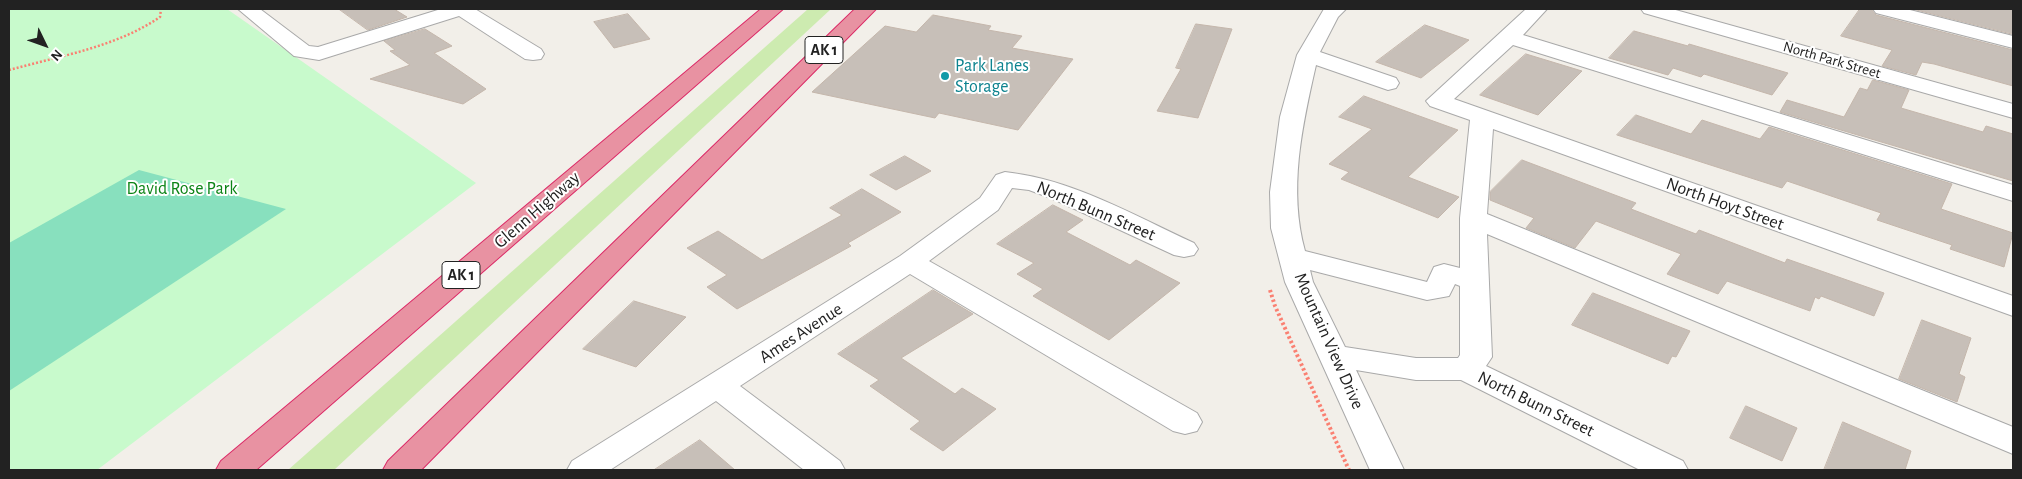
<!DOCTYPE html>
<html>
<head>
<meta charset="utf-8">
<style>
  body { margin:0 }
  #map { position:relative; width:2022px; height:479px; overflow:hidden; background:#f2efe9; font-family:"Alegreya Sans",sans-serif }
  canvas { display:block }
  .frame { position:absolute; inset:0; border:10px solid #222; pointer-events:none }
  .north { position:absolute; left:20px; top:20px; width:50px; height:50px; -webkit-text-stroke:4px #fff; paint-order:stroke; rotate:132deg; font-size:14px; font-weight:700; line-height:20px; text-align:center; color:#222 }
  .north::after { content:''; display:block; margin:auto; width:18px; height:22px; background:#222; clip-path:polygon(50% 0,100% 100%,50% 72%,0 100%) }
</style>
</head>
<body>
<div id="map">
<canvas width="2022" height="479"></canvas>
<div class="frame"></div>
<div class="north">N</div>
</div>
<script>
const ctx = document.querySelector('canvas').getContext('2d');
ctx.lineJoin = 'round';
function paint(path, color) { ctx.fillStyle = color; ctx.fill(path, 'evenodd'); }
function stroke(path, color, width, dash) { ctx.strokeStyle = color; ctx.lineWidth = width; ctx.lineCap = dash ? 'butt' : 'round'; ctx.setLineDash(dash || []); ctx.stroke(path); }
function write(font, color, halo, rows, align = 'center') {
  ctx.font = font + ' "Alegreya Sans",sans-serif'; ctx.lineWidth = 4; ctx.setLineDash([]); ctx.textBaseline = 'middle'; ctx.strokeStyle = halo; ctx.fillStyle = color; for (const [text, x, y, turn = 0] of rows) {
    ctx.save(); ctx.translate(x, y); ctx.rotate((+turn || 0) * Math.PI / 180); ctx.textAlign = isNaN(turn) ? turn : align; if (halo) ctx.strokeText(text, 0, 0); ctx.fillText(text, 0, 0); ctx.restore();
  }
}
const grass = new Path2D(`
  M 808,9 L 831,9 L 334,470 L 288,470 Z`);
const park = new Path2D(`
  M 9,9 L 227,9 L 476,183 L 97,470 L 9,470 Z`);
const pitch = new Path2D(`
  M 139,170 L 286,209 L 9,391 L 9,243 Z`);
const building = new Path2D(`
  M 339,9 L 394,9 L 407,17 L 368,30 Z
  M 1860,9 L 1871,9 L 1876,15 L 2013,50 L 2013,86 L 1934,64 L 1922,62 L 1916,75 L 1882,66 L 1892,50 L 1841,36 Z
  M 1913,9 L 2013,9 L 2013,34 Z
  M 628,14 L 650,39 L 614,48 L 594,22 Z
  M 933,15 L 991,26 L 988,30 L 1022,36 L 1012,48 L 1073,59 L 1018,130 L 939,113 L 935,118 L 812,92 L 885,26 L 916,32 Z
  M 1196,24 L 1232,29 L 1198,118 L 1157,111 L 1181,69 L 1176,68 Z
  M 1425,25 L 1469,40 L 1421,78 L 1376,62 Z
  M 425,29 L 452,46 L 434,53 L 486,89 L 463,104 L 370,79 L 410,65 L 390,51 L 395,50 L 384,41 Z
  M 1634,31 L 1688,46 L 1689,44 L 1788,73 L 1772,95 L 1704,74 L 1701,77 L 1673,68 L 1668,75 L 1609,58 Z
  M 1526,54 L 1582,71 L 1538,115 L 1480,95 Z
  M 1873,80 L 1909,90 L 1901,108 L 1983,132 L 1986,126 L 2013,134 L 2013,181 L 1780,112 L 1787,100 L 1844,117 L 1860,88 L 1867,90 Z
  M 1364,96 L 1458,130 L 1408,177 L 1459,197 L 1438,218 L 1341,179 L 1349,172 L 1329,164 L 1372,129 L 1339,117 Z
  M 1636,115 L 1691,134 L 1702,120 L 1760,139 L 1769,127 L 1952,184 L 1941,209 L 2013,233 L 2004,267 L 1950,249 L 1952,245 L 1877,220 L 1881,213 L 1787,181 L 1782,188 L 1617,135 Z
  M 905,156 L 931,171 L 896,190 L 870,175 Z
  M 1522,160 L 1636,203 L 1631,209 L 1696,234 L 1699,230 L 1785,263 L 1787,259 L 1884,293 L 1874,316 L 1821,296 L 1819,299 L 1815,297 L 1810,311 L 1727,281 L 1718,294 L 1667,274 L 1681,254 L 1596,221 L 1575,248 L 1526,228 L 1534,218 L 1490,200 L 1490,192 Z
  M 862,189 L 901,212 L 848,243 L 851,246 L 737,309 L 707,287 L 727,275 L 687,248 L 718,231 L 762,260 L 842,215 L 830,208 Z
  M 1053,205 L 1083,220 L 1066,232 L 1130,265 L 1136,260 L 1180,283 L 1109,340 L 1033,296 L 1043,289 L 1017,274 L 1034,263 L 997,244 Z
  M 933,290 L 973,314 L 901,358 L 955,394 L 962,388 L 996,409 L 943,451 L 910,429 L 920,421 L 870,386 L 879,380 L 838,354 Z
  M 1593,293 L 1690,331 L 1676,357 L 1672,356 L 1668,364 L 1572,325 Z
  M 634,301 L 686,317 L 636,367 L 583,349 Z
  M 1922,320 L 1971,338 L 1959,374 L 1965,377 L 1957,402 L 1899,379 Z
  M 1746,406 L 1797,428 L 1782,461 L 1730,438 Z
  M 1843,422 L 1911,451 L 1905,470 L 1824,470 Z
  M 700,440 L 735,470 L 654,470 Z`);
const pathFar1 = new Path2D(`
  M 9,70 C 60,56 116,47 160,17 L 161,9`);
const path = new Path2D(`
  M 1270,290 L 1275,306 L 1349,470`);
const minor = new Path2D(`
  M 238,9 L 260,9 L 309,46 L 318,47 L 441,9 L 475,9 L 541,49 L 544,54 L 541,59 L 533,60 L 525,59 L 459,16 L 319,60 L 294,56 Z
  M 1324,9 L 1346,9 L 1338,17 L 1320,52 L 1396,78 L 1399,83 L 1396,88 L 1388,90 L 1316,65 C 1302,126 1288,190 1305,251 L 1427,282 L 1434,267 L 1444,264 L 1460,268 L 1460,218 L 1470,120 L 1430,106 L 1426,101 L 1526,9 L 1547,9 L 1523,35 L 2013,185 L 2013,201 L 1513,45 L 1454,99 L 2013,296 L 2013,316 L 1493,129 L 1487,214 L 2013,427 L 2013,454 L 1487,234 L 1492,357 L 1486,366 L 1683,461 L 1688,470 L 1640,470 L 1461,380 L 1416,380 L 1356,370 L 1404,470 L 1370,470 L 1285,282 L 1271,228 L 1270,192 L 1280,117 L 1297,55 ZM 1310,270 L 1427,300 L 1449,296 L 1455,284 L 1460,286 L 1460,355 L 1458,358 L 1416,358 L 1345,347 L 1313,282 Z
  M 1641,9 L 1672,9 L 2013,104 L 2013,118 L 1644,13 Z
  M 1873,9 L 1906,9 L 2013,36 L 2013,48 L 1876,13 Z
  M 1005,172 C 1072,179 1133,215 1194,243 L 1198,249 L 1194,255 L 1184,257 L 1174,255 L 1053,199 L 1029,190 L 1012,188 L 998,210 L 929,261 L 1197,413 L 1202,422 L 1197,431 L 1185,434 L 1173,431 L 910,274 L 740,386 L 840,461 L 845,470 L 804,470 L 716,401 L 610,470 L 567,470 L 572,461 L 900,256 L 980,198 L 996,175 Z`);
const highway = new Path2D(`
  M 761,9 L 783,9 L 256,470 L 216,470 L 221,461 Z
  M 855,9 L 876,9 L 421,470 L 383,470 L 388,461 Z`);
const markers = [
  [945,76,5,"#0f9aa8"]
];
const farStreetnames = [
  ["North Park Street",1832,60,16]
];
const shields = [
  [824,50,38],
  [461,275,38]
];
const shieldNames = [
  ["AK 1",824,50],
  ["AK 1",461,275]
];
const cultureNames = [
  ["Park Lanes",955,66],
  ["Storage",955,87]
];
const parkNames = [
  ["David Rose Park",182,189]
];
const streetNames = [
  ["North Hoyt Street",1725,204,20],
  ["Glenn Highway",537,210,-41],
  ["North Bunn Street",1096,211,23],
  ["Ames Avenue",801,333,-33],
  ["Mountain View Drive",1329,341,66],
  ["North Bunn Street",1536,404,26]
];
paint(grass, '#cdebb0');
paint(park, '#c8facc');
paint(pitch, '#88e0be');
paint(building, '#c7bfb8');
stroke(building, '#c4b6ab', 1);
stroke(minor, '#a9a9a9', 2);
stroke(highway, '#dc2a67', 2);
stroke(pathFar1, '#fa8072', 2.5, [2, 2]);
stroke(path, '#fa8072', 4, [2.5, 2.5]);
paint(minor, '#fff');
paint(highway, '#e892a2');
for (const [x, y, r, color] of markers) { const dot = new Path2D(); dot.arc(x, y, r, 0, 2 * Math.PI); ctx.fillStyle = color; ctx.fill(dot); stroke(dot, '#fff', 2); }
write('15px', '#222', '#fff', farStreetnames);
for (const [x, y, w] of shields) { const box = new Path2D(); box.roundRect(x - w / 2, y - 13.5, w, 27, 4); ctx.fillStyle = '#fff'; ctx.fill(box); stroke(box, '#222', 1); }
write('bold 16px', '#222', null, shieldNames);
write('18px', '#0d838f', '#fff', cultureNames, 'left');
write('18px', '#0c8416', '#fff', parkNames);
write('18px', '#222', '#fff', streetNames);
</script>
</body>
</html>
